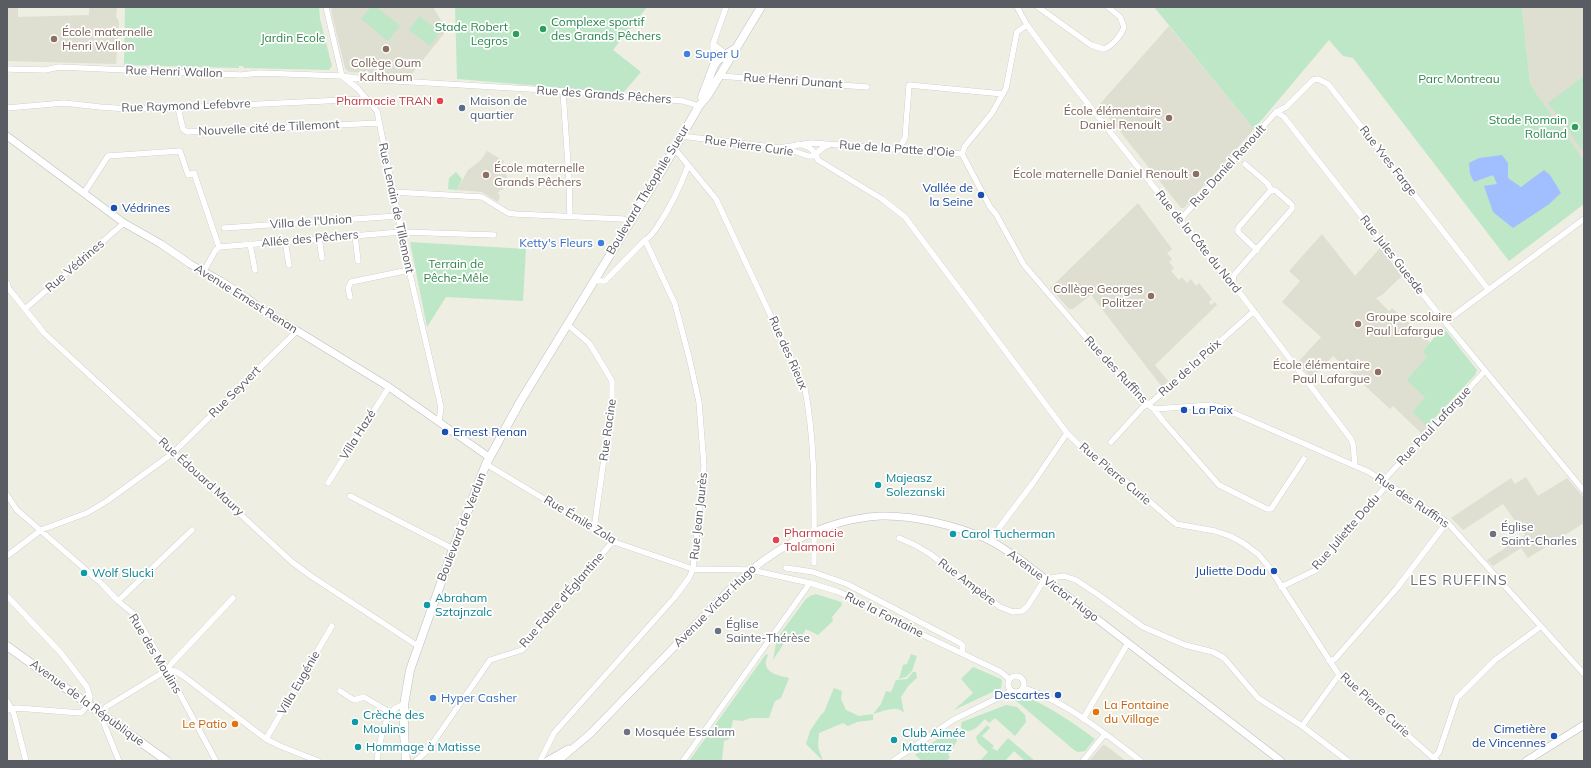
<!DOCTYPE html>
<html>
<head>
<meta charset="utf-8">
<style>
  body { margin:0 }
  #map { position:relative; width:1591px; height:768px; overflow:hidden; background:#eeeee2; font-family:Mulish,sans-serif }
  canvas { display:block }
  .frame { position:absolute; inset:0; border:8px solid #5a5c64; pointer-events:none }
</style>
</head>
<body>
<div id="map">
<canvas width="1591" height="768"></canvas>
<div class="frame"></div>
</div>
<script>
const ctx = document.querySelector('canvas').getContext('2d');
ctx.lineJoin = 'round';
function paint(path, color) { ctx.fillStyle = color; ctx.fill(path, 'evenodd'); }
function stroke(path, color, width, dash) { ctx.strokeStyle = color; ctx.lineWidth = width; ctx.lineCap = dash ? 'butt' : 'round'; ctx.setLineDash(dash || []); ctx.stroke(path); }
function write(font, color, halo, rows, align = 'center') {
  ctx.font = font + ' Mulish,sans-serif'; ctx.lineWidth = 3.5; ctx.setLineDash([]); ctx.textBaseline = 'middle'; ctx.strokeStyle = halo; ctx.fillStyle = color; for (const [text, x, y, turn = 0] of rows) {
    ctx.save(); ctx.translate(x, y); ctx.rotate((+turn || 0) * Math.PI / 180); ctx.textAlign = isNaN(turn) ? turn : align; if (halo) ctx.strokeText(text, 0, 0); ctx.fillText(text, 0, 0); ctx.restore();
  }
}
const education = new Path2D(`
  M 7,7 L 18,7 L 18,17 L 89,15 L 89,7 L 117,7 L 116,17 L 119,21 L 116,64 L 7,61 Z
  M 331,7 L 433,7 L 447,30 L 410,76 L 349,72 L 345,68 L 332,15 Z
  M 1522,7 L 1584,7 L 1584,160 L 1536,93 L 1530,83 Z
  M 1169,26 L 1254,129 L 1184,208 L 1181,208 L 1099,105 Z
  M 487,151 L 504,161 L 501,166 L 507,170 L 506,173 L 508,183 L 503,186 L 503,190 L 500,190 L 498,193 L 500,197 L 498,202 L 482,192 L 457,190 L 468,170 L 481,160 Z
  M 1138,203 L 1172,249 L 1167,253 L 1172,259 L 1169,262 L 1174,268 L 1171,271 L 1179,280 L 1182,277 L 1187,283 L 1191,279 L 1196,286 L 1199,283 L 1212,299 L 1209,302 L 1211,305 L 1215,302 L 1217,305 L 1155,365 L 1168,381 L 1162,387 L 1091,295 L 1073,309 L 1069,309 L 1050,288 Z
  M 1322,234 L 1355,276 L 1380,248 L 1402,276 L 1382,295 L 1376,298 L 1389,311 L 1392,308 L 1430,342 L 1422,352 L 1427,357 L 1425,397 L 1412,412 L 1429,427 L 1422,434 L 1393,406 L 1390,409 L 1333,356 L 1311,379 L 1298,362 L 1321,337 L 1282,302 L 1300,281 L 1289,271 Z
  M 1526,477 L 1538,496 L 1567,478 L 1584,498 L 1584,523 L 1528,558 L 1521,548 L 1493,566 L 1487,560 L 1525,535 L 1503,504 L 1463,530 L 1451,518 L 1511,478 L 1515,484 Z
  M 1103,745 L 1105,745 L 1126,761 L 1089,761 Z`);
const green = new Path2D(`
  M 125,7 L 319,7 L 320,19 L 332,66 L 329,70 L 244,68 L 243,66 L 239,66 L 239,68 L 124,65 Z
  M 371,7 L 376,7 L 400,26 L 388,41 L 361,19 Z
  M 455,7 L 647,7 L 613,50 L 641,72 L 623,93 L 457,79 Z
  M 1154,7 L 1522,7 L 1530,83 L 1536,93 L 1584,160 L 1584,204 L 1509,261 L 1353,58 L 1343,56 L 1329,40 L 1254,129 Z
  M 419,16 L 440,32 L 430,46 L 409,30 Z
  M 1584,76 L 1584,152 L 1548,103 Z
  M 456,172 L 462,179 L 457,190 L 448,189 L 449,178 Z
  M 410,242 L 526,249 L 523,301 L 446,297 L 427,327 Z
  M 1443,327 L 1477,370 L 1475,375 L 1427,426 L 1412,412 L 1425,397 L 1407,380 L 1427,357 L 1422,352 Z
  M 816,594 L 841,602 L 842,605 L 832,617 L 833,621 L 818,635 L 806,629 L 800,639 L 790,634 L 773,660 L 777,638 L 806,599 L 810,596 Z
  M 766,654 L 768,655 C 767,658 765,662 766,665 C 767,674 782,676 789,678 L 781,698 L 775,701 L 769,718 L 750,718 L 743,721 L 733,720 L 729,739 L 724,741 L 722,761 L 689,761 Z
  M 911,654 L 917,656 L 912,671 L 906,677 L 899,679 L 903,665 L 907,664 Z
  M 973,667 L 1001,679 L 1002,681 L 1001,688 L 954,710 L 973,693 L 961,679 Z
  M 913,672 L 916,672 L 917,678 L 909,685 L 901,697 L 904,713 C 896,704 883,712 873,714 L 873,720 L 857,722 L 848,726 L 843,723 L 819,733 L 818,747 L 823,761 L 806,744 L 810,731 L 820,716 L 824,712 L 834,688 L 842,691 L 841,699 L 846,710 L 859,716 L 873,714 L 881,704 L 886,691 L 891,692 L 896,680 L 907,679 Z
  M 1020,696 C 1036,697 1081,728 1095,739 L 1085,751 L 1078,752 L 1074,750 L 1014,699 Z
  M 1006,705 L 1017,707 L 1025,715 L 1026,722 L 1015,736 L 995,718 L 989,723 L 985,719 C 978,726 972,735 962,729 L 961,725 L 962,722 Z
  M 987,725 L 990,728 L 982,736 L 994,746 L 992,748 L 997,751 L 1008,738 L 1035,761 L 1025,761 L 1014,751 L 1005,761 L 980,761 L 988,752 L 978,743 L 976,737 Z
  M 949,731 L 955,733 L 957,741 L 948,755 L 950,757 L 947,761 L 922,761 L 915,755 Z`);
const water = new Path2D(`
  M 1502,155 L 1508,163 L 1508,178 L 1521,187 L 1544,170 L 1550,175 L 1561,193 L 1548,205 L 1513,228 L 1493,212 L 1484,186 L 1497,184 L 1493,175 L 1474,182 L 1470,174 L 1469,163 L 1479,158 Z`);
const minor = new Path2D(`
  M 326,7 L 342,76 L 358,89 L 377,111 L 409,270 L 441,407 L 439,422
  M 1017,7 L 1027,25 L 1050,56 L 1222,273 L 1230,280 L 1351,439 L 1353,444 L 1355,465
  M 1038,7 L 1091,45 L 1104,49 C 1112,46 1121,36 1124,27 L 1120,17 L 1108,7
  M 1027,25 L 1017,32 L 1006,88 L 992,113 L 965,146 L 962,154 L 990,207 L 996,214 L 1024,265 L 1127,385 L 1147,404 L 1154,409 L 1212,405 L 1220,407 L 1369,472 L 1447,522 L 1584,674
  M 713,44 L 726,54
  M 717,61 L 713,49 L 713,44 L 726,7
  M 7,69 L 45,70 L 59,67 L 241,75 L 259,73 L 342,76 L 363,79 L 563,91 L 683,101 L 699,106
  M 719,76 L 867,87
  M 563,91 L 569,179 L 570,216
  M 7,108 L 64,103 L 100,107 L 128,109 L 178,108 L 365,99
  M 178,108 L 183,129 L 187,132 L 379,123
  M 1276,112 L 1284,117 L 1440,316 L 1584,491
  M 681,136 L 788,149 L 808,156 L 813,156 L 824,147 L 829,145
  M 798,144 C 809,146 815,150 818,160 L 882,199 L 905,217 L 1067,433 L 1083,449 L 1122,478 L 1176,524 L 1215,531 L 1230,536 L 1243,543 L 1258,554 L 1269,567 L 1339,675 L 1437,761
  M 674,148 L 716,199 L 805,389 C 816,446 814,505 814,563
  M 779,148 L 811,143 L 962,154
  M 898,150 L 905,138 L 909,85 L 1003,94
  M 1245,164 L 1267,183 L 1272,191
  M 393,192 L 482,197 L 508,213 L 515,214 L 623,219 L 629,222
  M 84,193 L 108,156 L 180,151 L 188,175 L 194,173 L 219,247
  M 1180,220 L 1276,112 L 1286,107 L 1313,80 L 1318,79 L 1328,84 L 1488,289
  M 224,228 L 398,216
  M 355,235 L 358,261
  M 319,238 L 322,258
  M 285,241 L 289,265
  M 250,244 L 255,270
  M 219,247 L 401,232 L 494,235
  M 204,271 L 215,251 L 219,247
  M 595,279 L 598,281 L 605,281 L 645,240 C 652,236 655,230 659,224 C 672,205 680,187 688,166
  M 7,283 L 9,289 L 44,333 L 292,562 L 311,576 L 418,646
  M 1233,283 L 1234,275 L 1292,209 L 1292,205 L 1275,190 L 1270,191 L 1238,228 L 1238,232 L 1257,250
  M 350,297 L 348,288 L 351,282 L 409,270
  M 26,308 L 124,223
  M 1445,322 L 1584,219
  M 567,324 L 589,343 L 596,354 L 612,381 L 612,402 L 595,522 L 592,528
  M 1154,409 L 1163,421 L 1219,485 L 1267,509 L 1271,509 L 1304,459
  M 1111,442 L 1143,407 L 1153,401 L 1254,311
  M 486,464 L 617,543 L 693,569 L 751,570 L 810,583 L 836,591 L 855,599 L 921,634 L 1001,672 L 1009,679
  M 1383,481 L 1485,371
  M 328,483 L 389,387
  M 7,495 L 17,510 L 102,584 L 118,601 L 135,615 L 167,670 L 216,761
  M 350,496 L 453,549
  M 899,538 L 915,545 L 930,554 L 1000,607 L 1013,612 L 1022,611 L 1027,607 L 1045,579 L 1064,576 L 1076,580 L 1100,596 L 1143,627 L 1185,645 L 1213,652 L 1224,658 L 1258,698 L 1302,726 L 1348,761
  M 988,540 L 992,537 L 1033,483 L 1067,433
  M 7,556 L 41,530 L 87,513 L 107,501 L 173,453 L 297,331
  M 786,568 L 813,572 L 847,584 L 960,643 L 963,646 L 962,652
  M 1281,587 L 1316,570 L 1385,487 L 1386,483
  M 7,596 L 61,653 L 87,687 L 90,697 L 89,704 L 81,713 L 17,708 L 7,710
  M 118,601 L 192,530
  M 1329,661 L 1335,659 L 1397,588 L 1447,522
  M 167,670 L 175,671 L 182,675 L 266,739 L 280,746 L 318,761
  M1008 684a8 8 0 1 1 16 0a8 8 0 1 1-16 0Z
  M 1023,688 C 1064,700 1107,735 1141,761
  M 340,691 L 354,700 L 364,697 L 391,713
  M 7,701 L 14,714 L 26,761
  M 1083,719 L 1128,643
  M 1302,726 L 1339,675
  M 266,739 L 332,626
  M 1434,758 L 1439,752 L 1457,698 L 1495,660 L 1540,627
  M 119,761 L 104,724 L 102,713 L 106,707 L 167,670 L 172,663 L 233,598
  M 377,761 C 378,748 383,724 391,713 C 394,708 399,706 404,705
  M 416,761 L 428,750 L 490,660 L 522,650 L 613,541
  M 540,761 L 554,733 L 674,598 L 689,578 L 693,569 L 704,466 L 699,402 L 689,357 L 675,304 L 645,240
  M 683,761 L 810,583
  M 893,761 L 953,720 L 1012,691
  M 1083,761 L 1105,734`);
const tertiary = new Path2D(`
  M 7,136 L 124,223 L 161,244 L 190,264 L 221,281 L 247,298 L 260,308 L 389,387 L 489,457
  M 547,761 L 568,749
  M 558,761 L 591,733 L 731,588 C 771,549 824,519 881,516 C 914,515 957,526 987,539 C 998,544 1008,552 1018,558 L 1281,761
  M 1526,761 L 1584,725`);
const secondary = new Path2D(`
  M 702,97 L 714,65 L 717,61 L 733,50
  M 7,646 L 167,761
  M 406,761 L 404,734 L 404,705 L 410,670 L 453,549 L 486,464 L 520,402 L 662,170 L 699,106 L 708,95 L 761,7`);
const markers = [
  [543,29,4,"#2e9e5b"],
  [516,34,4,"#2e9e5b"],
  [54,39,4,"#8d6e63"],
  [386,49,4,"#8d6e63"],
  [687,54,4,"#3f7fe0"],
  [440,101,4,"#e0444e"],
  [462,108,4,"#5c6f8a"],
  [1169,118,4,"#8d6e63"],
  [1575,127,4,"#2e9e5b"],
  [1196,174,4,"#8d6e63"],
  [486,175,4,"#8d6e63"],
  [981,195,4,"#1a4fb4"],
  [114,208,4,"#1a4fb4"],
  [601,243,4,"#3f7fe0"],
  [1151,296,4,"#8d6e63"],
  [1358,324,4,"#8d6e63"],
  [1378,372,4,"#8d6e63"],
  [1184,410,4,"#1a4fb4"],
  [445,432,4,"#1a4fb4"],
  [878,485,4,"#0f9aa8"],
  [953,534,4,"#0f9aa8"],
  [1493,534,4,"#6b7280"],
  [776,540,4,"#e0444e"],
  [1274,571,4,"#1a4fb4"],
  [84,573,4,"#0f9aa8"],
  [427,605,4,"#0f9aa8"],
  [718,631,4,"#6b7280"],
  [1058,695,4,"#1a4fb4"],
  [433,698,4,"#3f7fe0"],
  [1096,712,4,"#e8710a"],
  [355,722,4,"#0f9aa8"],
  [235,724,4,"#e8710a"],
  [627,732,4,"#6b7280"],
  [1554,736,4,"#1a4fb4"],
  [894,740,4,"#0f9aa8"],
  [358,747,4,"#0f9aa8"]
];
const leisureNames = [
  ["Complexe sportif",551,22,"left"],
  ["des Grands Pêchers",551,36,"left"],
  ["Stade Robert",508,27],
  ["Legros",508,41],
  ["Stade Romain",1567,120],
  ["Rolland",1567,134]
];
const educationNames = [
  ["École maternelle",62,32,"left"],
  ["Henri Wallon",62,46,"left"],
  ["Collège Oum",386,63,"center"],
  ["Kalthoum",386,77,"center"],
  ["École élémentaire",1161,111],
  ["Daniel Renoult",1161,125],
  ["École maternelle",494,168,"left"],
  ["Grands Pêchers",494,182,"left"],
  ["École maternelle Daniel Renoult",1188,174],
  ["Collège Georges",1143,289],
  ["Politzer",1143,303],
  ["Groupe scolaire",1366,317,"left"],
  ["Paul Lafargue",1366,331,"left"],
  ["École élémentaire",1370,365],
  ["Paul Lafargue",1370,379]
];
const parkNames = [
  ["Jardin Ecole",293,38],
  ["Parc Montreau",1459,79],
  ["Terrain de",456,264],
  ["Pêche-Mêle",456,278]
];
const shopNames = [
  ["Super U",695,54],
  ["Ketty's Fleurs",593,243,"right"],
  ["Hyper Casher",441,698]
];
const streetNames = [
  ["Rue Henri Wallon",174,72,2],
  ["Rue Henri Dunant",793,81,4],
  ["Rue des Grands Pêchers",604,95,4],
  ["Rue Raymond Lefebvre",186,106,-2],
  ["Nouvelle cité de Tillemont",269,128,-3],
  ["Rue Pierre Curie",749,146,8],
  ["Rue de la Patte d'Oie",897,149,4],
  ["Rue Yves Farge",1388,161,52],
  ["Rue Daniel Renoult",1228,166,-48],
  ["Boulevard Théophile Sueur",648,190,-59],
  ["Rue Lenain de Tillemont",396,208,78],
  ["Villa de l'Union",311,222,-4],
  ["Allée des Pêchers",310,239,-5],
  ["Rue de la Côte du Nord",1198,242,51],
  ["Rue Jules Guesde",1392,255,52],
  ["Rue Védrines",75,266,-41],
  ["Avenue Ernest Renan",246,299,32],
  ["Rue des Rieux",788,353,66],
  ["Rue de la Paix",1190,368,-42],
  ["Rue des Ruffins",1116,370,47],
  ["Rue Seyvert",235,392,-45],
  ["Rue Paul Lafargue",1434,426,-47],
  ["Rue Racine",608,430,-82],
  ["Villa Hazé",358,435,-58],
  ["Rue Pierre Curie",1115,474,40],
  ["Rue Édouard Maury",201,477,42],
  ["Rue des Ruffins",1412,501,34],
  ["Rue Jean Jaurès",699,516,-84],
  ["Rue Émile Zola",580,520,31],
  ["Boulevard de Verdun",462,527,-69],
  ["Rue Juliette Dodu",1346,532,-49],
  ["Rue Ampère",967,582,37],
  ["Avenue Victor Hugo",1053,586,37],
  ["Rue Fabre d'Églantine",562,600,-49],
  ["Avenue Victor Hugo",715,606,-45],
  ["Rue la Fontaine",884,615,27],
  ["Rue des Moulins",155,654,59],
  ["Villa Eugénie",299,683,-60],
  ["Avenue de la République",87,703,36],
  ["Rue Pierre Curie",1375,705,42]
];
const healthNames = [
  ["Pharmacie TRAN",432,101],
  ["Pharmacie",784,533,"left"],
  ["Talamoni",784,547,"left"]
];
const serviceNames = [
  ["Maison de",470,101],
  ["quartier",470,115]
];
const transitNames = [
  ["Vallée de",973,188],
  ["la Seine",973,202],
  ["Védrines",122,208,"left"],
  ["La Paix",1192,410,"left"],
  ["Ernest Renan",453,432,"left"],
  ["Juliette Dodu",1266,571],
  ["Descartes",1050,695],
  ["Cimetière",1546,729],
  ["de Vincennes",1546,743]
];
const cultureNames = [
  ["Majeasz",886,478],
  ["Solezanski",886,492],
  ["Carol Tucherman",961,534],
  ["Wolf Slucki",92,573],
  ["Abraham",435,598],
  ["Sztajnzalc",435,612],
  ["Crèche des",363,715],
  ["Moulins",363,729],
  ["Club Aimée",902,733],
  ["Matteraz",902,747],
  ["Hommage à Matisse",366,747]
];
const worshipNames = [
  ["Église",1501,527],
  ["Saint-Charles",1501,541],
  ["Église",726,624],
  ["Sainte-Thérèse",726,638],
  ["Mosquée Essalam",635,732]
];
const foodNames = [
  ["La Fontaine",1104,705],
  ["du Village",1104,719],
  ["Le Patio",227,724,"right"]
];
const quarterNames = [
  ["LES RUFFINS",1459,581]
];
paint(education, '#deded1');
paint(green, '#bde7c7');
paint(water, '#a1bfff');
stroke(minor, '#bcbdc4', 6);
stroke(tertiary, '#bcbdc4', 8);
stroke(secondary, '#bdbec6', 9);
stroke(minor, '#fff', 5.5);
stroke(tertiary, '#fff', 7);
stroke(secondary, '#fff', 8);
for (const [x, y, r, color] of markers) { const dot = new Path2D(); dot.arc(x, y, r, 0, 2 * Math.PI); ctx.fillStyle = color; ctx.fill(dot); stroke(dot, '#fff', 1.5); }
write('12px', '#27864d', '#fff', leisureNames, 'right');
write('12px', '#785e54', '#fff', educationNames, 'right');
write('12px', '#2f8548', '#fff', parkNames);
write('12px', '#366cbe', '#fff', shopNames, 'left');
write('12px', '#5a5c64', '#fff', streetNames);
write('12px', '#be3a42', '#fff', healthNames, 'right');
write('12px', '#4e5e75', '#fff', serviceNames, 'left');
write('12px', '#164399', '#fff', transitNames, 'right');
write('12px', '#0d838f', '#fff', cultureNames, 'left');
write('12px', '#5b616d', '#fff', worshipNames, 'left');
write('12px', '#c56008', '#fff', foodNames, 'left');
ctx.letterSpacing = '1px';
write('14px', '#6b6e76', '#fff', quarterNames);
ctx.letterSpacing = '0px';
</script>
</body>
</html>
